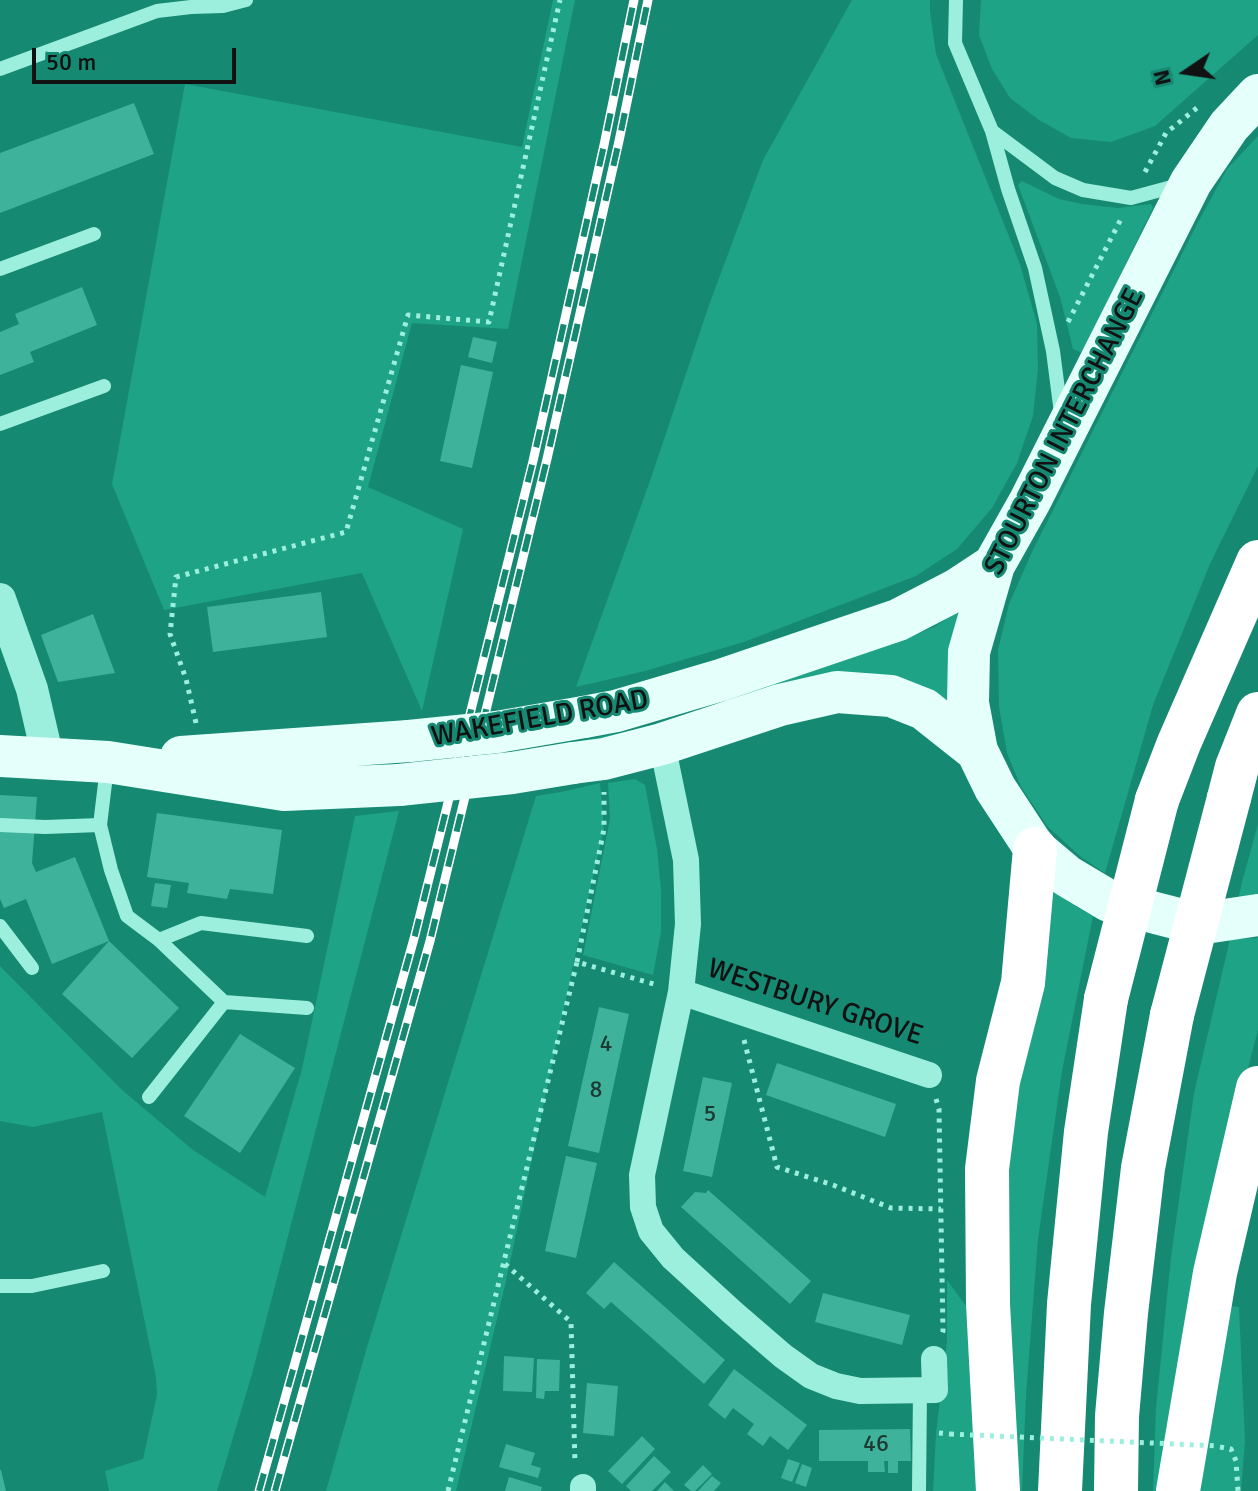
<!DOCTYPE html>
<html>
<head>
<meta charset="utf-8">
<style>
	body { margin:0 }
	#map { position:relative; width:1258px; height:1491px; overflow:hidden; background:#168972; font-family:Signika,sans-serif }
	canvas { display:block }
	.north { position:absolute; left:1146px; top:32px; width:80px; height:80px; -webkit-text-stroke:6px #168972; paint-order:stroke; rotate:257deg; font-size:22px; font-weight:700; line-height:32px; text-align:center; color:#111 }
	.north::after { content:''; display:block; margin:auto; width:28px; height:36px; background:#111; clip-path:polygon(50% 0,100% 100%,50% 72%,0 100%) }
	.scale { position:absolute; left:32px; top:48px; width:204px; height:36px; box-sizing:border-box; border:4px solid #111; border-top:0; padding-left:10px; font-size:24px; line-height:28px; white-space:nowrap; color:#111; -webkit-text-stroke:6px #168972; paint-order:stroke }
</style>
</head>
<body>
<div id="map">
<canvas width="1258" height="1491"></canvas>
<div class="north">N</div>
<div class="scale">50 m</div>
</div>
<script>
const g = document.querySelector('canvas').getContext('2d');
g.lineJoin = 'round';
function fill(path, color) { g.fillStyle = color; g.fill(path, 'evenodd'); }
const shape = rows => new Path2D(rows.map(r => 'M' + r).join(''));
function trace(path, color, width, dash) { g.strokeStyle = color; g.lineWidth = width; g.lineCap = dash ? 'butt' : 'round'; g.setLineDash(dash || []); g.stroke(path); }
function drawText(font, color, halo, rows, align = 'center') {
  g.font = font + ' Signika,sans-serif'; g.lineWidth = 6; g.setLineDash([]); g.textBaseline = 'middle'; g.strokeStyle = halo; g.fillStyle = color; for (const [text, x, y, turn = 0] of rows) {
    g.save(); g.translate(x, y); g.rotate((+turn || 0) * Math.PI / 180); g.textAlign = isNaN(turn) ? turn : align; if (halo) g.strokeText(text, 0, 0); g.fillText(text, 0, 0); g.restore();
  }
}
fill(shape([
	[553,0,575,0,508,329,412,323,368,487,463,529,422,711,362,573,164,610,112,484,185,84,522,147],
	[852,0,930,0,930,12,936,54,1020,264,1037,324,1038,369,1033,416,1017,463,992,508,957,549,916,576,744,642,645,671,576,687,651,478,709,305,763,160],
	[981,0,1258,0,1258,35,1155,126,1111,142,1071,138,1039,120,1010,98,992,69,979,35],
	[1258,136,1258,466,1210,564,1153,705,1105,873,1081,857,1048,827,1021,787,1007,753,999,707,998,650,1009,604,1032,552,1196,226,1227,169],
	[1022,181,1059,199,1082,204,1118,208,1151,204,1153,208,1082,353,1073,349,1060,297,1018,185],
	[967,606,962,713,918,697,575,755,580,741,635,730,686,715,751,691,905,639,934,627],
	[635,779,645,785,657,849,661,890,661,932,653,975,583,955,610,819,608,783],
	[600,783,604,829,574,961,506,1281,456,1491,326,1491,367,1347,536,796,566,791],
	[399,811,252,1374,217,1491,109,1491,105,1471,143,1459,157,1395,156,1377,102,1112,33,1127,0,1121,0,966,121,1089,193,1150,265,1197,302,1069,355,816],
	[1258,824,1258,900,1237,905,1242,882],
	[1056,889,1077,907,1093,916,1062,1071,1038,1239,1026,1395,1022,1491,1009,1491,1002,1176,1049,894],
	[1258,938,1258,1030,1241,1095,1167,1491,1153,1491,1156,1408,1171,1257,1194,1093,1230,939],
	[947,1280,966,1306,980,1491,933,1491,936,1433,947,1341],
	[1227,1306,1239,1307,1245,1441,1241,1491,1201,1491,1205,1454]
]), '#1ea386');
fill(shape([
	[134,103,154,154,0,213,0,153],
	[82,287,97,325,30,352,34,362,0,375,0,332,19,324,15,314],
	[473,337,497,342,492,363,468,357],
	[461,365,493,372,472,468,440,461],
	[321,592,327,637,213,652,207,607],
	[93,614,115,673,58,682,41,635],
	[0,795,37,797,32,863,36,872,75,857,109,941,52,964,26,899,4,908,0,899],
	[157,813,282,830,273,894,230,889,227,899,187,893,189,883,147,877],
	[155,883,171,885,167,908,151,906],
	[109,941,179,1008,132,1058,62,994],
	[599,1007,629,1014,599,1153,568,1146],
	[240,1034,295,1068,240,1153,184,1116],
	[777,1063,896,1104,885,1137,766,1095],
	[703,1077,732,1083,712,1177,683,1171],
	[566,1156,597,1163,576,1258,545,1251],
	[708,1190,811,1281,790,1304,681,1207,695,1192,706,1193],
	[614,1262,725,1360,704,1384,611,1302,604,1309,586,1293],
	[823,1293,910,1315,902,1345,815,1322],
	[504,1356,534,1358,532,1392,503,1391],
	[537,1359,560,1360,559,1391,545,1391,544,1399,536,1398],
	[734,1369,807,1425,788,1450,770,1436,763,1446,747,1434,754,1424,733,1408,725,1419,708,1405],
	[587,1383,618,1386,614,1436,583,1433],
	[910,1429,911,1461,898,1461,898,1473,888,1473,888,1461,884,1461,885,1472,868,1472,868,1461,819,1461,819,1430],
	[642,1436,655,1449,622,1484,608,1471],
	[506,1444,535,1453,531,1465,541,1468,538,1478,499,1467],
	[654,1456,671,1472,652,1491,631,1491,626,1486],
	[788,1459,800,1463,792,1482,781,1478],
	[802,1464,812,1468,806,1487,795,1483],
	[703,1465,712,1474,695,1491,691,1491,684,1485],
	[0,1470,1,1470,6,1491,0,1491],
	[712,1476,721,1483,714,1491,698,1491],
	[509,1477,542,1487,541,1491,505,1491],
	[665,1482,674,1491,657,1491]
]), '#3eb29a');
trace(shape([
	[1145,172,1166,133,1198,107],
	[1068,322,1122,217],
	[196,723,186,679,170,634,176,577,346,532,408,315,489,322,560,0],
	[577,962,604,829,604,792],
	[744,1040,777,1167,833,1185,891,1208,941,1209],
	[936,1099,939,1109,943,1331,941,1336],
	[505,1264,571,1322,575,1464],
	[939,1433,950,1434],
	[1220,1447,1231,1449,1236,1461,1238,1491],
	[448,1491,577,962,657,985]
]), '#9defdd', 5, [4, 6]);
trace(shape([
	[956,0,955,43,992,131,1008,189,1035,268,1053,351,1061,413],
	[0,69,157,11,191,7,223,6,246,0],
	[992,131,1055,178,1083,190,1131,198,1179,185],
	[0,269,94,234],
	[0,424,104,386],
	[107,767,100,825,111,870,127,916,159,940,224,1002,307,1008],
	[0,825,45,827,100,825],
	[0,926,32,968],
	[159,940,201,923,307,936],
	[149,1097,224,1002],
	[0,1286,32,1286,103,1271],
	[919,1491,920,1390]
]), '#9defdd', 14);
trace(shape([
	[662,744,686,860,688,924,681,992,642,1175,643,1207,651,1231,673,1258,732,1312,783,1356,811,1376,836,1386,860,1391,935,1390,934,1359],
	[681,992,929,1075],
	[583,1491,583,1487]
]), '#9defdd', 26);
trace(shape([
	[0,599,32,689,48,758]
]), '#9defdd', 32);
trace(shape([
	[1258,95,1229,126,1191,182,1030,501,994,565,969,652,968,703,977,751,995,788,1035,849,1067,876,1109,901,1198,924,1258,915],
	[584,717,616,711,721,680,898,620,956,590,994,565],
	[0,756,108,762,284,790,399,785],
	[181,757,409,741],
	[573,763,604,759,662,744,780,705,837,692,891,696,924,709,977,751]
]), '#e5fffb', 42);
trace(shape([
	[1229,798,1237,767,1258,714],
	[1157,800,1179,743,1258,562],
	[998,1491,988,1304,987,1169,998,1081,1023,983,1035,849],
	[1060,1491,1069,1304,1086,1132,1106,999],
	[1116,1491,1117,1416,1126,1313,1143,1168,1172,1015],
	[1178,1491,1215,1273,1258,1088]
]), '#fff', 44);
const rail = shape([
	[259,1491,415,935,533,461,604,145,634,0],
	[275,1491,430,941,547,459,619,141,648,0]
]);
trace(rail, '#fff', 9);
trace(rail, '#168972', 6, [18]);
trace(shape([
	[950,1434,1219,1446]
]), '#9defdd', 5, [4, 6]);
trace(shape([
	[409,741,497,732,584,717],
	[399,785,512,773,573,763]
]), '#e5fffb', 42);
trace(shape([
	[1106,999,1157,800],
	[1172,1015,1229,798]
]), '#fff', 44);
drawText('24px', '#1c3933', null, [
	["4",606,1045],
	["8",596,1091],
	["5",710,1115],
	["46",876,1445]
]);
drawText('28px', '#111', '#168972', [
	["STOURTON INTERCHANGE",1065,432,-63],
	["WAKEFIELD ROAD",540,719,-10],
	["WESTBURY GROVE",815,1003,18]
]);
</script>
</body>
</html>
